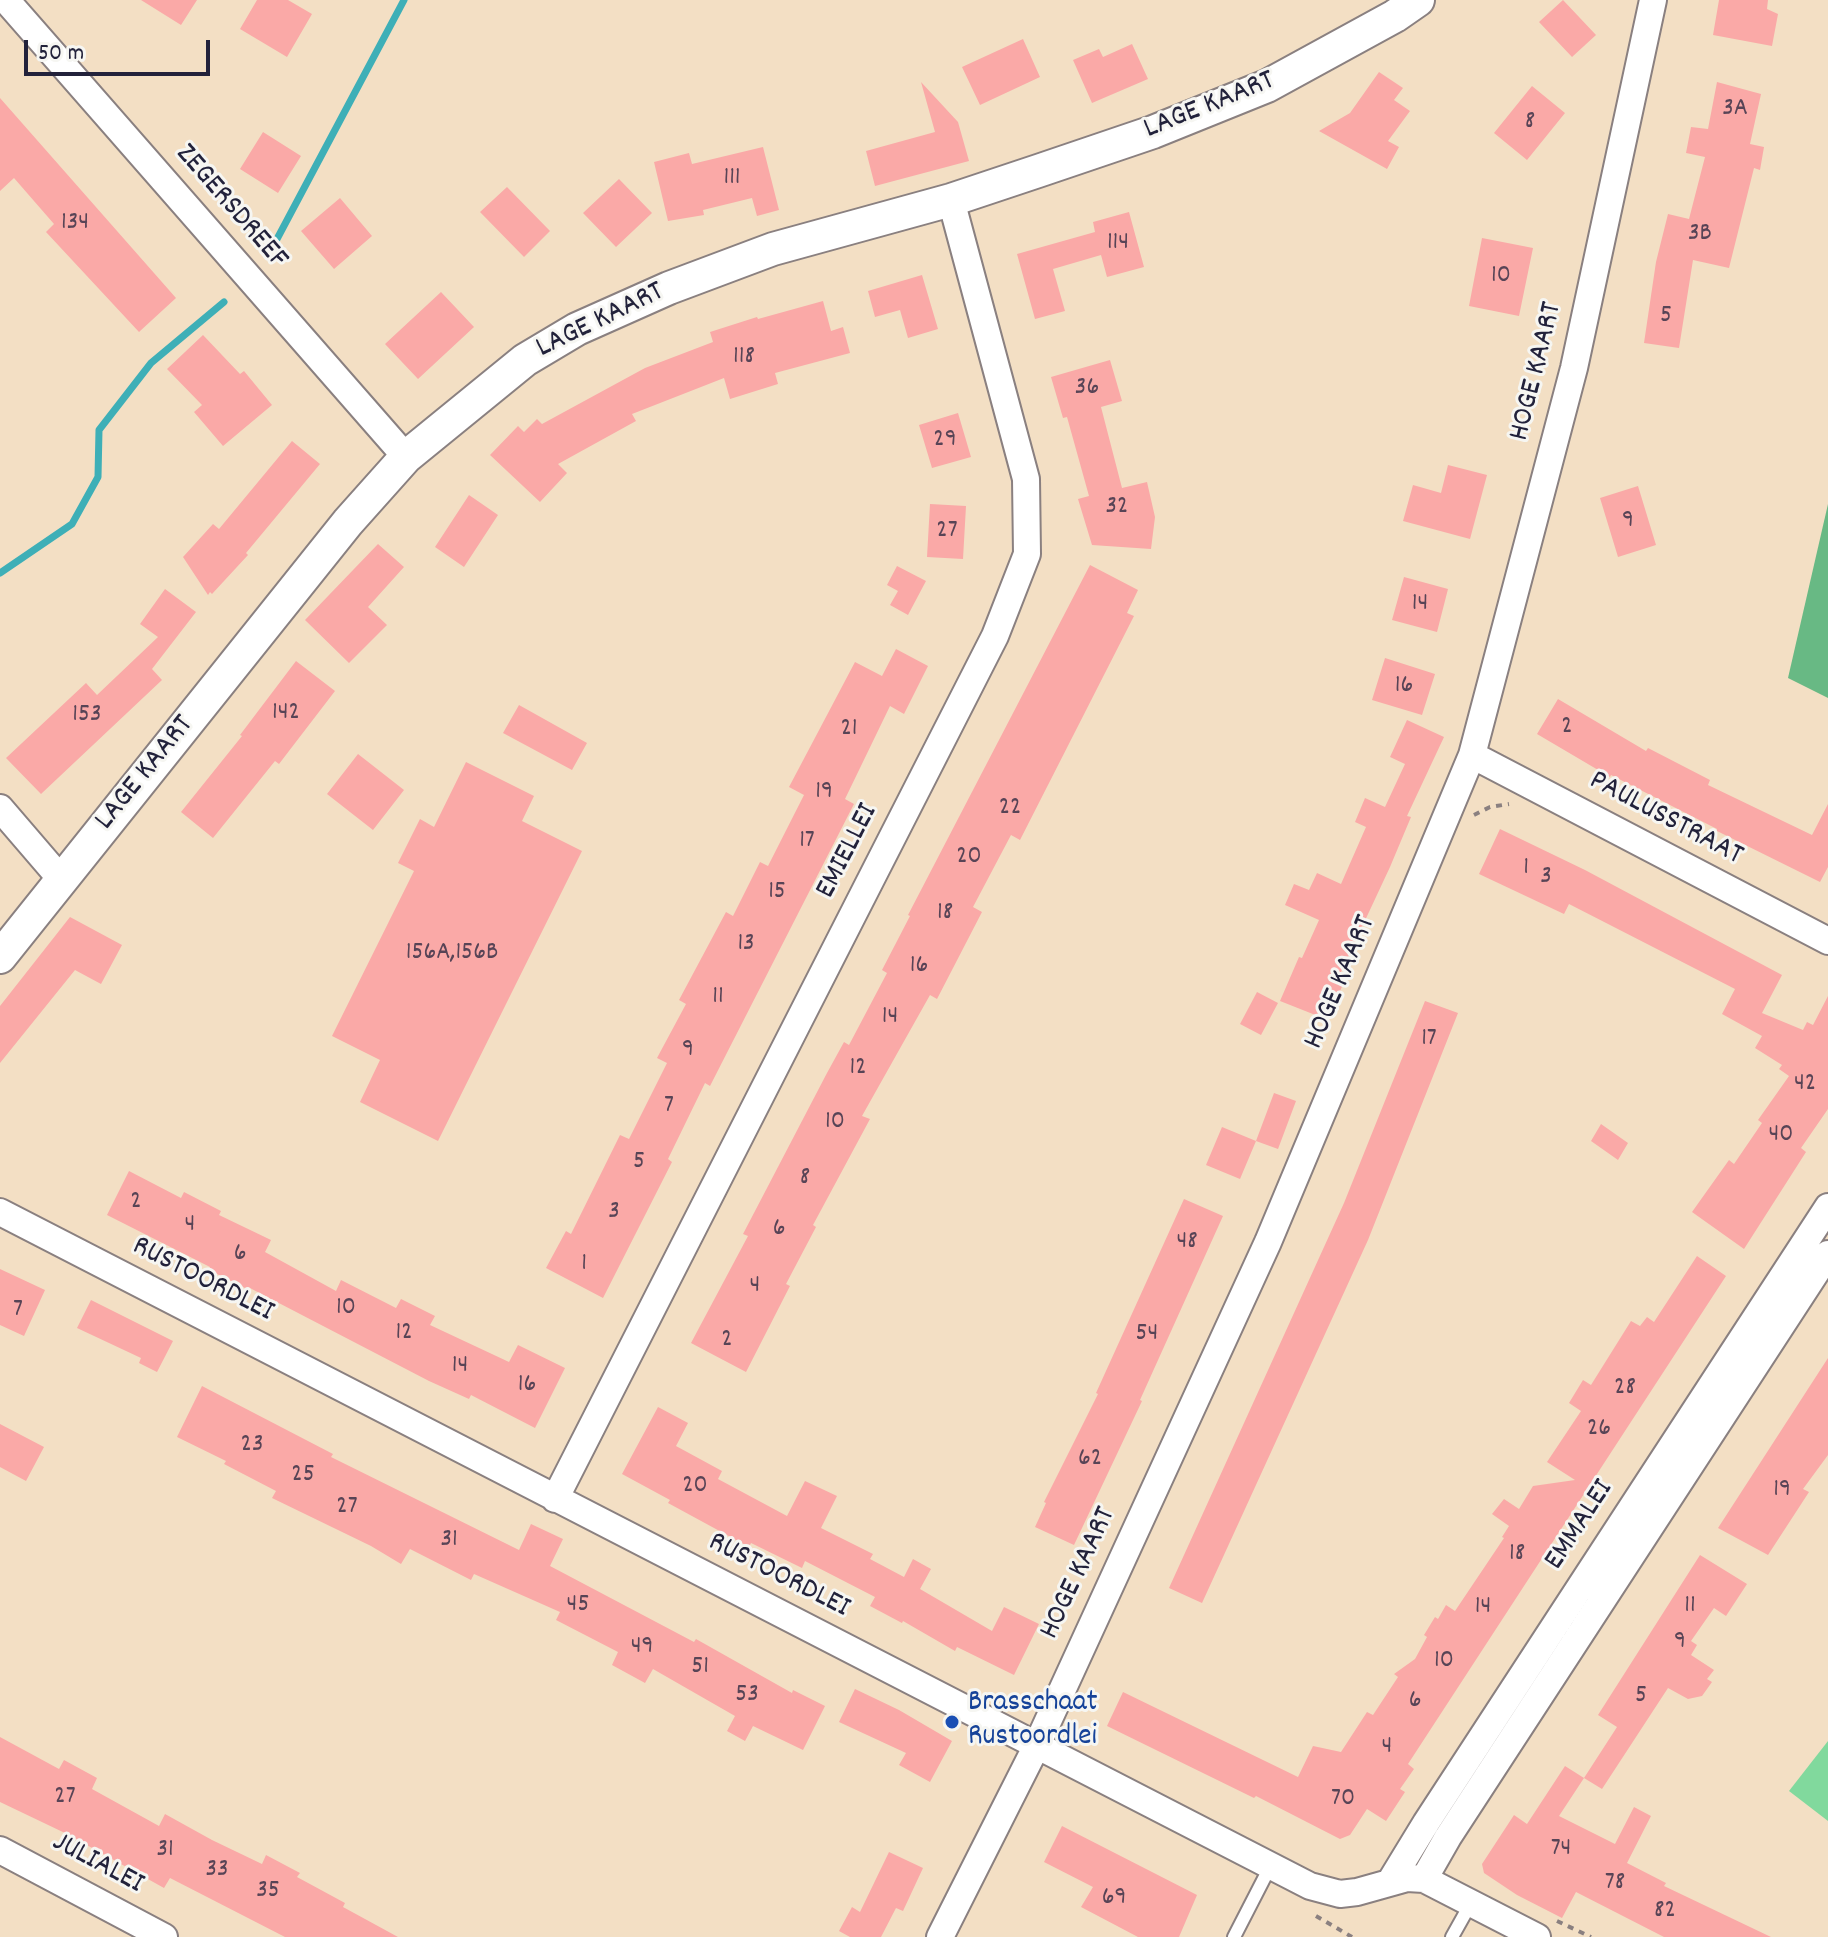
<!DOCTYPE html>
<html>
<head>
<meta charset="utf-8">
<style>
	body { margin:0 }
	#map { position:relative; width:1828px; height:1937px; overflow:hidden; background:#f3dfc4; font-family:Dekko,sans-serif }
	canvas { display:block }
	.scale { position:absolute; left:24px; top:40px; width:186px; height:36px; box-sizing:border-box; border:4px solid #22223b; border-top:0; padding-left:10px; font-size:24px; line-height:28px; white-space:nowrap; color:#22223b; -webkit-text-stroke:6px #f6f6f2; paint-order:stroke }
</style>
</head>
<body>
<div id="map">
<canvas width="1828" height="1937"></canvas>
<div class="scale">50 m</div>
</div>
<script>
const g = document.querySelector('canvas').getContext('2d');
g.lineJoin = 'round';
function fill(path, color) { g.fillStyle = color; g.fill(path, 'evenodd'); }
const shape = rows => new Path2D(rows.map(r => 'M' + r).join(''));
function trace(path, color, width, dash) { g.strokeStyle = color; g.lineWidth = width; g.lineCap = dash ? 'butt' : 'round'; g.setLineDash(dash || []); g.stroke(path); }
function drawText(font, color, halo, rows, align = 'center') {
  g.font = font + ' Dekko,sans-serif'; g.lineWidth = 6; g.setLineDash([]); g.textBaseline = 'middle'; g.strokeStyle = halo; g.fillStyle = color; for (const [text, x, y, turn = 0] of rows) {
    g.save(); g.translate(x, y); g.rotate((+turn || 0) * Math.PI / 180); g.textAlign = isNaN(turn) ? turn : align; if (halo) g.strokeText(text, 0, 0); g.fillText(text, 0, 0); g.restore();
  }
}
fill(shape([
	[1828,1741,1828,1821,1789,1791]
]), '#81d99d');
fill(shape([
	[1828,504,1828,698,1788,678]
]), '#68b984');
trace(shape([
	[277,239,404,0],
	[0,573,72,524,98,477,99,430,151,363,224,302]
]), '#3eafb7', 7);
fill(shape([
	[141,0,197,0,181,25],
	[257,0,288,0,312,14,287,57,240,29],
	[1563,0,1596,35,1572,57,1539,22],
	[1719,0,1768,0,1767,9,1778,14,1772,46,1713,35],
	[1023,39,1040,77,980,105,962,67],
	[1132,44,1148,79,1092,103,1073,60,1099,49,1103,57],
	[1379,72,1403,88,1394,100,1410,111,1388,141,1399,147,1387,169,1319,131,1350,113],
	[921,82,958,122,969,161,875,186,866,151,935,132],
	[1717,82,1761,94,1750,144,1764,147,1760,170,1754,168,1729,268,1693,260,1679,348,1644,343,1656,262,1668,214,1689,219,1705,157,1686,153,1691,127,1708,129],
	[1532,86,1565,113,1527,160,1494,133],
	[0,98,176,298,139,332,46,232,54,224,14,178,0,191],
	[263,132,301,156,278,193,240,169],
	[763,147,779,210,757,216,752,198,703,210,704,215,668,221,654,162,689,153,692,164],
	[619,179,652,213,616,247,583,213],
	[507,187,550,231,524,257,480,212],
	[340,198,372,236,334,269,301,231],
	[1129,212,1144,267,1107,277,1101,255,1053,269,1065,311,1035,319,1017,254,1095,232,1093,222],
	[1482,238,1533,248,1519,316,1469,306],
	[922,275,938,329,908,338,900,310,875,317,868,291],
	[441,292,474,327,418,379,385,344],
	[823,301,831,331,843,327,850,353,775,373,778,384,730,399,724,378,632,414,636,421,558,464,567,473,540,502,490,455,518,426,524,432,537,419,542,424,645,368,713,342,710,332,757,317,758,319],
	[203,335,240,374,244,371,272,405,223,446,194,412,202,405,167,369],
	[1110,360,1122,401,1101,407,1122,488,1147,482,1155,517,1151,549,1092,545,1078,499,1089,496,1067,417,1063,418,1051,377],
	[958,413,971,457,932,468,919,425],
	[292,441,320,464,246,553,248,555,212,594,210,592,208,595,183,557,213,524,219,529],
	[1448,465,1487,475,1470,539,1403,521,1413,485,1441,493],
	[1638,486,1656,545,1618,557,1600,498],
	[469,495,498,515,464,567,435,547],
	[930,504,966,506,963,559,927,557],
	[378,544,404,567,368,607,387,625,349,663,305,620],
	[1090,565,1138,590,1127,613,1134,616,1020,840,1011,835,973,907,982,912,937,999,930,995,862,1116,870,1119,813,1225,816,1227,786,1284,790,1286,746,1372,691,1343,748,1236,743,1234,827,1073,844,1042,849,1045,887,973,882,970,910,916,908,915],
	[897,566,926,581,908,615,890,605,898,591,887,585],
	[1404,577,1448,589,1437,632,1392,620],
	[165,589,196,612,152,669,162,680,41,794,6,758,86,683,97,695,158,637,140,624],
	[896,649,928,666,904,714,890,706,845,799,854,804,710,1086,705,1083,668,1159,672,1162,603,1298,546,1268,566,1231,571,1234,620,1135,629,1139,667,1063,657,1058,686,1004,679,1000,726,912,733,916,760,862,768,866,804,795,789,787,855,662,882,676],
	[1385,658,1435,674,1422,715,1372,700],
	[296,661,335,691,279,764,275,761,213,838,181,812,242,736,240,735],
	[1558,699,1646,751,1648,748,1710,780,1708,785,1812,835,1828,804,1828,867,1820,882,1717,831,1717,829,1611,775,1610,777,1537,734],
	[519,705,587,743,572,770,503,733],
	[1407,720,1444,737,1407,816,1411,817,1390,867,1340,974,1346,977,1328,1020,1280,1001,1299,957,1302,958,1319,920,1285,905,1294,884,1309,890,1317,873,1341,884,1366,827,1355,822,1365,798,1385,807,1405,764,1390,757],
	[358,754,404,790,373,830,327,794],
	[466,762,534,796,522,821,582,851,438,1141,360,1102,380,1060,332,1036,414,871,398,863,420,819,434,827],
	[1500,829,1585,870,1782,975,1762,1013,1803,1030,1807,1022,1813,1025,1828,996,1828,1109,1801,1148,1806,1152,1744,1249,1692,1212,1729,1160,1734,1164,1762,1123,1758,1120,1789,1076,1779,1069,1782,1065,1755,1048,1762,1036,1722,1014,1735,989,1569,904,1564,914,1479,874],
	[70,917,122,945,101,984,75,970,0,1063,0,1006],
	[1257,992,1278,1003,1261,1035,1240,1024],
	[1425,1001,1458,1013,1368,1240,1202,1603,1169,1588,1344,1203],
	[1274,1093,1296,1101,1278,1149,1256,1141],
	[1601,1124,1628,1143,1618,1160,1591,1141],
	[1222,1127,1256,1141,1240,1179,1206,1165],
	[129,1171,181,1198,184,1192,221,1211,219,1215,271,1240,265,1252,336,1291,341,1280,396,1308,401,1299,435,1316,430,1325,509,1362,518,1345,565,1368,535,1428,471,1395,469,1399,429,1381,248,1287,247,1289,209,1270,210,1267,107,1215],
	[1184,1199,1223,1216,1140,1400,1142,1401,1074,1545,1035,1527,1046,1503,1044,1502,1098,1394,1096,1393],
	[1697,1256,1726,1276,1408,1764,1414,1769,1400,1789,1405,1792,1386,1821,1367,1809,1350,1835,1340,1839,1256,1796,1254,1798,1107,1726,1123,1692,1298,1777,1313,1746,1341,1752,1367,1712,1373,1715,1398,1677,1394,1674,1415,1659,1427,1637,1424,1635,1435,1617,1438,1619,1446,1605,1455,1611,1504,1538,1502,1537,1509,1526,1492,1514,1504,1499,1519,1509,1533,1486,1575,1480,1547,1462,1581,1411,1569,1403,1583,1380,1591,1385,1631,1321,1640,1326,1647,1317,1654,1322],
	[0,1269,45,1290,24,1336,0,1325],
	[91,1300,173,1341,157,1372,139,1363,141,1358,77,1328],
	[1828,1358,1828,1455,1803,1489,1809,1492,1768,1555,1718,1528],
	[202,1386,333,1454,331,1457,519,1550,531,1524,563,1539,550,1566,694,1642,696,1639,792,1693,793,1690,825,1706,803,1750,753,1726,745,1741,727,1731,735,1716,653,1669,645,1683,612,1665,618,1652,556,1620,560,1612,474,1574,471,1580,410,1549,401,1564,371,1546,272,1498,276,1491,224,1464,226,1461,177,1437],
	[658,1407,688,1423,676,1446,722,1471,718,1479,787,1516,805,1481,837,1496,821,1528,873,1554,870,1559,904,1577,913,1559,931,1569,920,1589,992,1631,1004,1607,1039,1624,1014,1675,957,1647,955,1651,903,1621,902,1623,870,1606,875,1597,805,1561,802,1568,751,1543,749,1547,668,1503,670,1500,622,1474],
	[0,1424,44,1447,26,1481,0,1467],
	[1700,1555,1747,1584,1726,1616,1714,1608,1691,1641,1697,1645,1691,1655,1714,1670,1707,1679,1712,1682,1702,1696,1688,1699,1668,1688,1602,1789,1584,1778,1617,1727,1598,1715],
	[855,1689,899,1710,952,1741,930,1782,899,1765,906,1753,839,1722],
	[0,1737,59,1769,64,1760,97,1778,92,1789,159,1826,165,1814,212,1840,262,1864,266,1855,300,1873,297,1877,345,1903,343,1907,398,1937,285,1937,170,1878,164,1888,67,1834,0,1802],
	[1565,1766,1584,1778,1559,1816,1615,1844,1634,1807,1651,1816,1627,1863,1666,1883,1664,1886,1771,1937,1664,1937,1576,1892,1562,1918,1517,1895,1484,1873,1482,1864,1514,1815,1527,1824],
	[1062,1826,1197,1895,1179,1937,1138,1937,1081,1907,1093,1887,1044,1862],
	[889,1852,923,1868,903,1911,896,1908,881,1937,850,1937,839,1931,852,1907,860,1912]
]), '#faa9a7');
const service = shape([
	[1234,1937,1271,1865],
	[1452,1937,1471,1903]
]);
const minor = shape([
	[6,0,406,457],
	[1472,755,1828,941],
	[0,808,61,879],
	[0,1212,1310,1886,1340,1894,1357,1892,1407,1878,1424,1879,1537,1937],
	[555,1499,995,636,1027,554,1026,479,951,200],
	[0,1850,164,1937],
	[1424,1879,1448,1837,1828,1254],
	[1390,1882,1426,1823,1828,1207],
	[940,1937,1037,1745,1268,1242,1472,755,1574,368,1653,0]
]);
const tertiary = shape([
	[0,957,348,522,406,457,525,360,577,329,669,288,773,249,951,200,1038,171,1153,132,1267,86,1395,16,1418,0]
]);
trace(service, '#8a8080', 16);
trace(minor, '#8a8080', 30);
trace(tertiary, '#8a8080', 36);
trace(shape([
	[1474,815,1490,807,1509,804],
	[1316,1916,1352,1937],
	[1557,1921,1591,1937]
]), '#8a8080', 4, [6, 6]);
trace(service, '#fff', 12);
trace(minor, '#fff', 26);
trace(tertiary, '#fff', 32);
for (const [x, y, r, color] of [
	[952,1722,8,"#1a4fb4"]
]) { const dot = new Path2D(); dot.arc(x, y, r, 0, 2 * Math.PI); g.fillStyle = color; g.fill(dot); trace(dot, '#f6f6f2', 3); }
drawText('26px', '#584456', null, [
	["3A",1735,110],
	["8",1530,123],
	["111",732,179],
	["134",75,224],
	["3B",1700,235],
	["114",1118,244],
	["10",1501,277],
	["5",1666,317],
	["118",744,358],
	["36",1087,389],
	["29",945,441],
	["32",1117,508],
	["9",1628,522],
	["27",947,532],
	["14",1420,605],
	["16",1404,687],
	["142",286,714],
	["153",87,716],
	["2",1567,728],
	["21",849,730],
	["19",824,793],
	["22",1010,809],
	["17",807,842],
	["20",969,858],
	["1",1526,869],
	["3",1546,878],
	["15",777,893],
	["18",945,914],
	["13",746,945],
	["156A,156B",452,954],
	["16",919,967],
	["11",718,998],
	["14",890,1018],
	["17",1429,1040],
	["9",688,1051],
	["12",858,1069],
	["42",1805,1085],
	["7",669,1107],
	["10",835,1123],
	["40",1781,1136],
	["5",639,1163],
	["8",805,1179],
	["2",136,1203],
	["3",614,1213],
	["4",190,1226],
	["6",779,1230],
	["48",1187,1243],
	["6",240,1255],
	["1",584,1265],
	["4",755,1287],
	["10",346,1309],
	["7",18,1311],
	["12",404,1334],
	["54",1147,1335],
	["2",727,1341],
	["14",460,1367],
	["16",527,1386],
	["28",1625,1389],
	["26",1599,1430],
	["23",252,1446],
	["62",1090,1460],
	["25",303,1476],
	["20",695,1487],
	["19",1782,1491],
	["27",347,1508],
	["31",449,1541],
	["18",1517,1555],
	["45",578,1606],
	["11",1690,1607],
	["14",1483,1608],
	["9",1680,1643],
	["49",642,1648],
	["10",1444,1662],
	["51",700,1668],
	["53",747,1696],
	["5",1641,1697],
	["6",1415,1702],
	["4",1387,1748],
	["27",65,1798],
	["70",1343,1800],
	["74",1561,1850],
	["31",165,1851],
	["33",217,1871],
	["78",1615,1884],
	["35",268,1892],
	["69",1114,1899],
	["82",1665,1912]
]);
drawText('30px', '#22223b', '#f6f6f2', [
	["LAGE KAART",1210,107,-22],
	["ZEGERSDREEF",230,208,49],
	["LAGE KAART",601,322,-26],
	["HOGE KAART",1538,372,-76],
	["LAGE KAART",146,774,-51],
	["PAULUSSTRAAT",1665,820,28],
	["EMIELLEI",849,852,-63],
	["HOGE KAART",1342,983,-67],
	["RUSTOORDLEI",202,1281,27],
	["EMMALEI",1581,1526,-57],
	["HOGE KAART",1080,1574,-65],
	["RUSTOORDLEI",778,1577,27],
	["JULIALEI",97,1865,28]
]);
drawText('30px', '#164399', '#f6f6f2', [
	["Brasschaat",968,1705],
	["Rustoordlei",968,1739]
], 'left');
</script>
</body>
</html>
